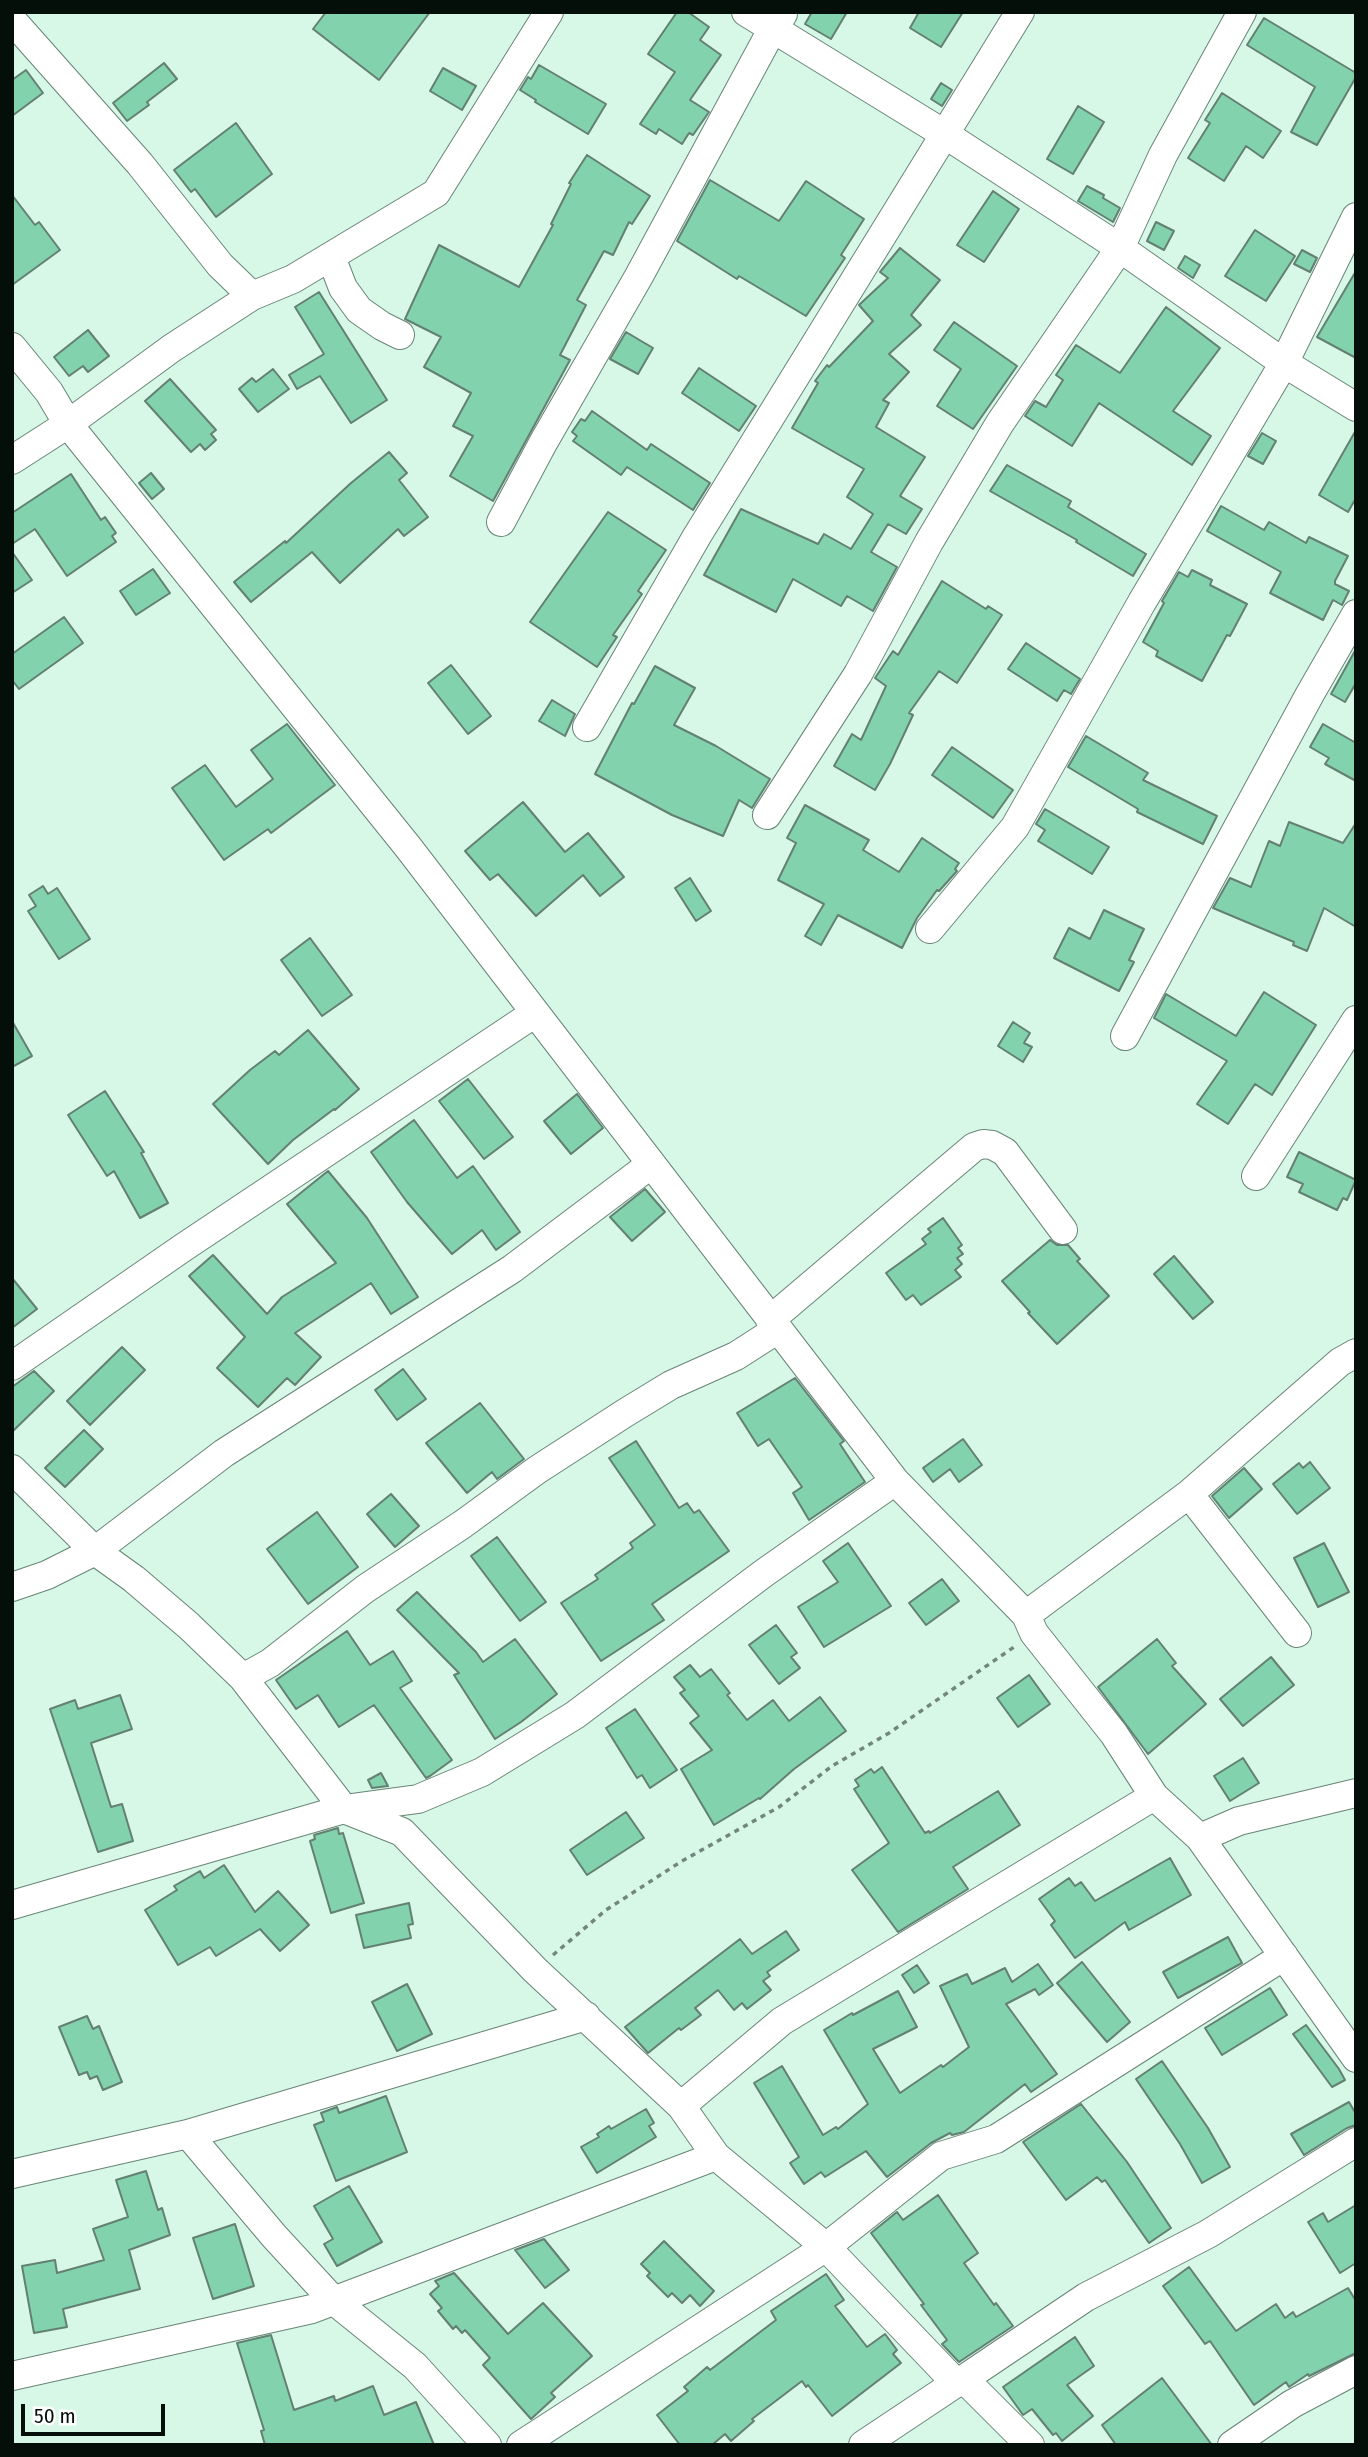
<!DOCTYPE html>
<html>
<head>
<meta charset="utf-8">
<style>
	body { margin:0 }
	#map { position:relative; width:1368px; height:2457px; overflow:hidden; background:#d7f7e7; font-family:"Fira Sans Condensed",sans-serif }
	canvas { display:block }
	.frame { position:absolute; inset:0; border:14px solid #050f0a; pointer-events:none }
	.scale { position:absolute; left:21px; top:2404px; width:144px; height:32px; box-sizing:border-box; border:4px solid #050f0a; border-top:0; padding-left:9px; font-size:21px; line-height:24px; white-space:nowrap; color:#050f0a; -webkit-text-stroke:5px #fff; paint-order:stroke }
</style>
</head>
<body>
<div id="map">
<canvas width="1368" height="2457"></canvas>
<div class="frame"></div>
<div class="scale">50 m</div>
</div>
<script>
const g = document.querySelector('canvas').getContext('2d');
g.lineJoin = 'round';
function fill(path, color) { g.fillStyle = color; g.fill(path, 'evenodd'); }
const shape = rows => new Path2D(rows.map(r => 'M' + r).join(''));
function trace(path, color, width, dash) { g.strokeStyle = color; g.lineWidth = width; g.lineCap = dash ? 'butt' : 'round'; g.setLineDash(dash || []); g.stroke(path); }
const building = shape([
	[326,12,430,12,379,80,313,29,326,12],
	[677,12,688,12,709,27,700,40,721,55,690,100,709,112,693,135,689,133,682,144,659,129,656,134,640,124,675,72,648,54,677,12],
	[812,12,847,12,831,39,805,24,812,12],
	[919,12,963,12,941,47,910,28,919,12],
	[1264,18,1356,73,1356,77,1317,145,1291,132,1315,87,1247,45,1264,18],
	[164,63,177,79,147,102,149,105,127,121,113,103,164,63],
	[539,65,606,104,588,134,535,102,536,100,520,90,528,77,531,79,539,65],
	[443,68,476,86,462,110,430,91,443,68],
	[26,70,43,93,12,116,12,80,26,70],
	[941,83,952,90,942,106,931,99,941,83],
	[1222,93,1281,131,1263,158,1246,146,1224,181,1188,158,1210,123,1205,120,1222,93],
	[1078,106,1104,122,1073,174,1047,159,1078,106],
	[236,123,272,174,216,217,195,189,191,192,174,170,236,123],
	[587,155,650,196,632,224,629,222,613,255,604,251,577,300,586,305,560,355,570,360,493,501,450,476,473,436,453,426,471,393,424,367,441,337,405,319,439,245,519,287,553,225,551,224,571,184,569,183,587,155],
	[710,180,779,221,806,181,864,219,841,255,845,258,806,316,739,276,737,279,677,241,710,180],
	[1087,186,1104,195,1103,198,1120,208,1113,222,1078,201,1087,186],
	[993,191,1019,209,984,262,957,245,993,191],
	[12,195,35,225,39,222,60,250,12,285,12,195],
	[1156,222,1174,231,1164,250,1147,241,1156,222],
	[1255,230,1295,256,1266,301,1225,276,1255,230],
	[900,248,940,280,911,315,921,325,889,354,909,372,883,400,889,403,876,427,925,457,900,496,922,509,906,534,888,524,871,552,897,567,873,611,847,596,841,606,793,579,776,612,704,575,741,509,818,544,824,534,851,549,873,514,847,497,864,469,792,428,818,383,815,381,827,365,829,367,873,321,859,305,888,278,880,272,900,248],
	[1302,250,1317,258,1310,272,1294,264,1302,250],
	[1185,256,1200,265,1193,278,1178,268,1185,256],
	[1356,271,1356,358,1317,337,1356,271],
	[319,292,387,400,351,423,320,376,297,389,289,375,324,354,295,307,319,292],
	[1166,307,1220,348,1173,411,1211,436,1192,465,1099,403,1072,446,1025,416,1035,401,1046,407,1063,380,1056,375,1076,345,1120,373,1166,307],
	[954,322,1017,366,973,429,937,406,961,369,934,350,954,322],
	[88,330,109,356,88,372,83,366,69,376,54,357,88,330],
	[626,332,653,348,638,374,610,359,626,332],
	[699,368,756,406,739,431,682,393,699,368],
	[273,369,289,389,258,412,239,389,252,378,256,382,273,369],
	[170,379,216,430,211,434,216,440,205,450,200,444,191,452,145,401,170,379],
	[592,411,647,450,651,444,710,483,693,510,627,467,621,475,573,441,577,436,572,432,581,419,585,421,592,411],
	[1356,430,1356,498,1348,512,1319,495,1356,430],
	[1262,433,1276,441,1263,464,1248,456,1262,433],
	[389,452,407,473,399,480,428,517,404,536,398,529,340,583,312,552,251,602,234,582,285,541,286,543,351,483,389,452],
	[1007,465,1071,501,1068,507,1146,554,1133,576,1076,542,1077,540,990,491,1007,465],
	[151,473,164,489,152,499,139,483,151,473],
	[71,474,101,520,105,517,116,533,112,536,116,542,67,576,35,529,12,544,12,513,71,474],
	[1221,506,1264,530,1269,522,1306,543,1309,537,1348,556,1335,581,1335,584,1349,591,1342,605,1333,600,1323,620,1270,593,1281,572,1207,531,1221,506],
	[608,512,666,550,638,591,642,594,613,635,617,637,597,667,530,622,608,512],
	[12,552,32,580,12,593,12,552],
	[153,569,170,593,136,615,120,591,153,569],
	[1192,570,1212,580,1210,585,1247,604,1230,636,1227,635,1202,681,1156,656,1158,651,1143,642,1164,603,1162,601,1179,572,1188,577,1192,570],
	[942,581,986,609,988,606,1002,615,957,683,939,671,909,713,913,715,890,764,875,790,834,766,852,734,861,740,886,686,875,678,893,651,898,655,942,581],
	[64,617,83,643,19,689,12,680,12,654,64,617],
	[1026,643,1080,679,1071,694,1064,690,1057,701,1008,669,1026,643],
	[1356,649,1356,683,1345,702,1331,694,1356,649],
	[451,665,491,716,468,734,428,683,451,665],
	[655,666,695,688,674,725,716,746,770,779,752,808,739,800,723,836,672,815,595,774,632,703,634,704,655,666],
	[552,700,575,714,565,736,539,721,552,700],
	[287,724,335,785,271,833,268,829,224,860,172,788,205,765,236,807,273,779,251,750,287,724],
	[1323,724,1356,743,1356,781,1325,764,1329,758,1310,747,1323,724],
	[1086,736,1148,773,1143,780,1217,816,1203,844,1137,812,1138,809,1068,767,1086,736],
	[952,747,1013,790,993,818,932,775,952,747],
	[523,802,565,852,588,833,624,877,600,896,583,875,536,916,498,874,490,880,465,851,523,802],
	[805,805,869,840,863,850,899,872,922,838,959,863,955,869,957,871,939,891,937,890,917,918,902,948,838,915,821,945,805,936,824,904,778,880,796,843,787,838,805,805],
	[1045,809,1109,847,1092,874,1038,841,1045,830,1036,824,1045,809],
	[1289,822,1343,843,1356,823,1356,927,1324,908,1307,951,1293,945,1294,942,1213,908,1230,878,1251,887,1269,841,1280,846,1289,822],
	[690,878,711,911,696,921,675,888,690,878],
	[43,886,48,894,57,888,90,939,59,959,28,911,36,906,29,895,43,886],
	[1104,910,1144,929,1129,960,1134,962,1119,991,1054,958,1069,928,1090,939,1104,910],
	[310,938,352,995,322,1016,281,960,310,938],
	[1264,992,1316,1025,1272,1095,1255,1084,1228,1124,1197,1104,1227,1061,1154,1018,1166,994,1236,1036,1264,992],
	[12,1021,32,1056,12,1067,12,1021],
	[1013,1022,1030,1033,1024,1043,1032,1047,1023,1062,998,1046,1013,1022],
	[308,1030,359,1089,335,1110,334,1109,293,1140,268,1164,213,1104,250,1070,275,1051,279,1055,308,1030],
	[468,1079,513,1137,484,1159,439,1101,468,1079],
	[105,1091,144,1152,141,1153,168,1203,140,1218,114,1171,107,1176,68,1115,105,1091],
	[577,1094,603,1128,571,1154,544,1121,577,1094],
	[414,1120,457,1178,473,1166,520,1232,496,1250,482,1230,452,1254,407,1202,371,1152,414,1120],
	[1299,1152,1356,1180,1347,1200,1343,1198,1337,1210,1299,1192,1303,1184,1287,1177,1299,1152],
	[328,1171,367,1218,418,1297,391,1314,371,1283,295,1333,321,1357,295,1385,287,1378,258,1407,217,1368,245,1337,189,1276,213,1255,267,1314,282,1297,336,1263,287,1204,328,1171],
	[645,1189,665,1212,632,1241,610,1217,645,1189],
	[943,1218,962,1245,958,1248,963,1254,957,1258,962,1264,955,1270,961,1277,921,1305,913,1295,906,1300,886,1273,926,1244,922,1239,931,1232,928,1229,943,1218],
	[1050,1240,1057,1245,1068,1245,1080,1259,1077,1261,1109,1296,1057,1344,1028,1313,1030,1312,1002,1281,1050,1240],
	[1174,1256,1213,1302,1193,1319,1154,1274,1174,1256],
	[12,1278,37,1309,12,1328,12,1278],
	[122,1347,145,1370,90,1425,67,1401,122,1347],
	[403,1369,426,1399,397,1420,375,1390,403,1369],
	[34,1371,54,1391,12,1432,12,1387,34,1371],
	[795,1378,844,1441,840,1444,865,1482,809,1520,793,1493,802,1487,769,1439,758,1446,737,1413,795,1378],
	[480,1403,524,1459,497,1479,492,1472,467,1493,426,1443,480,1403],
	[84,1430,103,1449,65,1487,45,1468,84,1430],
	[963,1439,982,1465,959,1482,950,1469,933,1482,923,1468,963,1439],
	[636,1441,679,1508,687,1503,694,1513,699,1510,729,1551,652,1604,664,1620,601,1661,561,1603,598,1579,595,1575,633,1548,630,1543,655,1525,609,1458,636,1441],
	[1310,1462,1330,1488,1297,1514,1273,1484,1299,1463,1303,1468,1310,1462],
	[1244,1468,1262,1489,1229,1518,1212,1496,1244,1468],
	[391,1494,419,1526,395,1547,367,1514,391,1494],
	[317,1512,358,1567,308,1604,267,1549,317,1512],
	[497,1537,546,1602,520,1621,471,1556,497,1537],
	[848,1543,891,1606,824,1647,798,1607,838,1582,823,1561,848,1543],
	[1324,1543,1349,1592,1318,1607,1294,1558,1324,1543],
	[942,1579,959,1601,926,1625,909,1603,942,1579],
	[417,1592,476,1652,483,1662,515,1639,557,1694,521,1722,495,1739,454,1675,459,1673,397,1610,417,1592],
	[776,1625,797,1653,791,1657,800,1668,779,1684,749,1645,776,1625],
	[347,1631,370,1665,393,1651,412,1681,400,1688,452,1760,430,1776,426,1778,374,1705,339,1727,318,1695,296,1709,276,1680,347,1631],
	[1157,1639,1176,1663,1172,1666,1206,1704,1148,1754,1098,1687,1157,1639],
	[1271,1657,1294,1685,1243,1726,1220,1699,1271,1657],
	[690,1665,700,1677,711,1669,730,1693,727,1695,747,1720,773,1700,789,1721,820,1697,846,1731,794,1769,760,1799,759,1798,714,1825,681,1769,712,1750,690,1723,699,1716,680,1693,685,1690,674,1677,690,1665],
	[1029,1675,1050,1704,1018,1727,997,1698,1029,1675],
	[120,1695,132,1729,91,1743,111,1807,122,1804,133,1841,98,1852,50,1709,75,1700,78,1709,120,1695],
	[635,1709,677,1770,650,1788,642,1775,637,1778,606,1728,635,1709],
	[1243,1758,1259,1783,1230,1801,1214,1776,1243,1758],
	[882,1767,925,1833,929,1831,930,1833,998,1791,1020,1825,953,1867,968,1889,898,1932,852,1870,889,1843,854,1789,859,1786,855,1780,871,1769,874,1773,882,1767],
	[381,1773,388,1786,372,1788,368,1780,381,1773],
	[626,1812,644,1838,587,1875,570,1850,626,1812],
	[338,1828,339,1834,343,1833,364,1903,331,1913,310,1841,315,1839,314,1835,338,1828],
	[1170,1858,1191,1895,1129,1930,1125,1922,1075,1958,1051,1925,1055,1921,1039,1899,1069,1878,1075,1886,1081,1882,1095,1901,1170,1858],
	[224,1865,255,1912,278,1891,309,1925,280,1951,260,1929,216,1956,210,1947,178,1965,145,1910,177,1890,174,1886,200,1871,204,1878,224,1865],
	[409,1903,413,1924,408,1925,411,1938,364,1948,356,1915,409,1903],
	[786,1931,799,1950,767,1972,770,1976,763,1981,771,1990,747,2009,742,2003,734,2010,718,1990,695,2008,701,2015,681,2030,679,2028,648,2053,625,2027,740,1939,752,1954,786,1931],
	[1228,1937,1242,1963,1178,1998,1163,1972,1228,1937],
	[1082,1962,1130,2022,1107,2042,1057,1983,1082,1962],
	[1038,1964,1053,1985,1039,1995,1035,1989,1006,2004,1057,2074,1031,2092,1025,2084,964,2132,952,2135,950,2133,931,2143,887,2177,866,2151,825,2177,821,2172,804,2184,790,2163,799,2157,754,2083,782,2066,823,2135,836,2127,838,2129,868,2104,824,2030,852,2013,853,2015,898,1991,917,2027,873,2049,900,2093,941,2065,943,2067,969,2047,940,1986,967,1974,972,1984,1005,1968,1012,1982,1038,1964],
	[917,1965,929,1983,914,1993,902,1975,917,1965],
	[407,1984,432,2034,397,2051,372,2002,407,1984],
	[1270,1988,1287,2015,1222,2055,1205,2028,1270,1988],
	[87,2016,93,2029,99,2026,122,2082,103,2090,97,2076,90,2079,87,2072,79,2075,59,2027,87,2016],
	[1306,2025,1339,2069,1345,2080,1332,2087,1293,2034,1306,2025],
	[1162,2061,1208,2128,1230,2167,1202,2183,1180,2144,1136,2079,1162,2061],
	[386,2096,407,2152,336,2181,314,2125,324,2121,321,2113,337,2107,339,2113,386,2096],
	[1349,2102,1356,2114,1356,2125,1347,2128,1304,2155,1291,2134,1349,2102],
	[1081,2104,1127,2162,1171,2228,1149,2243,1105,2180,1102,2182,1097,2177,1066,2200,1023,2142,1081,2104],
	[646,2109,654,2123,649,2126,656,2137,597,2173,581,2147,599,2137,597,2134,609,2126,611,2129,646,2109],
	[146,2171,158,2210,162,2208,170,2235,129,2250,140,2289,63,2309,67,2327,34,2333,22,2266,55,2260,57,2273,104,2260,93,2229,128,2217,116,2180,146,2171],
	[349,2186,382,2242,337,2266,324,2244,333,2239,314,2206,349,2186],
	[938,2195,978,2253,964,2263,994,2305,996,2303,1013,2326,959,2362,942,2344,947,2340,921,2305,924,2304,871,2233,897,2212,903,2220,938,2195],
	[1356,2205,1356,2263,1340,2273,1308,2222,1323,2213,1328,2222,1356,2205],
	[235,2224,254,2286,213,2299,193,2238,235,2224],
	[544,2239,569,2270,545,2288,515,2250,544,2239],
	[664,2241,714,2291,700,2306,690,2295,682,2303,672,2293,668,2297,647,2276,650,2273,641,2264,664,2241],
	[1189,2267,1236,2331,1276,2304,1285,2318,1293,2312,1296,2317,1348,2288,1356,2301,1356,2353,1309,2376,1308,2374,1289,2387,1286,2382,1254,2405,1210,2341,1205,2344,1163,2286,1189,2267],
	[454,2273,508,2334,543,2303,592,2356,551,2393,555,2397,531,2419,483,2365,490,2358,465,2330,462,2333,456,2326,453,2329,438,2311,442,2308,430,2294,439,2286,435,2281,454,2273],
	[826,2274,844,2300,835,2306,867,2347,885,2334,897,2350,893,2354,901,2363,832,2416,808,2385,806,2387,802,2381,752,2419,754,2421,731,2441,725,2434,712,2445,680,2445,657,2415,688,2391,684,2387,707,2367,710,2370,776,2320,771,2311,826,2274],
	[271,2335,294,2410,334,2396,335,2401,373,2386,384,2415,416,2402,434,2445,265,2445,261,2431,264,2430,237,2343,271,2335],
	[1075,2337,1094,2366,1067,2385,1093,2416,1062,2441,1056,2433,1053,2435,1032,2409,1023,2415,1003,2387,1075,2337],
	[1162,2378,1212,2445,1116,2445,1102,2425,1162,2378]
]);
fill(building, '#82d2ad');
trace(building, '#638072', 2);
const minor = shape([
	[746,12,946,135,1120,248,1284,363,1356,407],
	[12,20,140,164,220,265,252,296],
	[331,257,343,288,359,310,382,326,400,335],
	[12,347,49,392,68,424,408,847,895,1481,1026,1615,1034,1633,1114,1734,1154,1796,1200,1838,1356,2058],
	[12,460,68,424,172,348,252,296,293,279,436,193,549,12],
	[501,522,543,443,639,276,773,28,783,14],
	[587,727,697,536,1020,12],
	[767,815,858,674,929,542,1000,423,1120,248,1163,155,1242,12],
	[930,929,1015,827,1142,602,1284,363,1356,217],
	[1125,1036,1310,694,1356,614],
	[1256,1176,1356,1020],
	[770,1320,974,1147,983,1144,992,1145,1005,1152,1063,1230],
	[12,1366,184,1247,535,1013],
	[12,1469,95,1551,134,1579,189,1626,243,1678,344,1809,402,1832,535,1970,681,2106,716,2156,826,2247,956,2383,964,2379,1030,2445],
	[1189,1494,1297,1633],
	[12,1587,47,1575,95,1551,224,1453,512,1269,650,1165],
	[1026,1615,1189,1494,1340,1362,1356,1353],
	[243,1678,270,1663,365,1589,463,1524,537,1470,625,1413,671,1385,736,1356,778,1329],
	[1200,1838,1239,1821,1356,1793],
	[12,1905,344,1809,418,1799,482,1772,575,1715,764,1573,895,1481],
	[681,2106,782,2021,1154,1796],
	[188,2134,274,2236,332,2299,415,2366,487,2445],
	[12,2174,188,2134,586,2016],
	[12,2376,312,2309,716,2156],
	[964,2379,1086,2297,1208,2234,1356,2142],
	[521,2445,826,2247,941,2156,996,2139,1284,1956],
	[863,2445,956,2383],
	[1232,2445,1292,2404,1356,2370]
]);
trace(minor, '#688576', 30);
trace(shape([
	[553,1955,606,1910,682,1861,779,1807,832,1766,889,1733,1014,1647]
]), '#71867c', 3.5, [5, 5]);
trace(minor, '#fff', 28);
</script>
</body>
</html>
